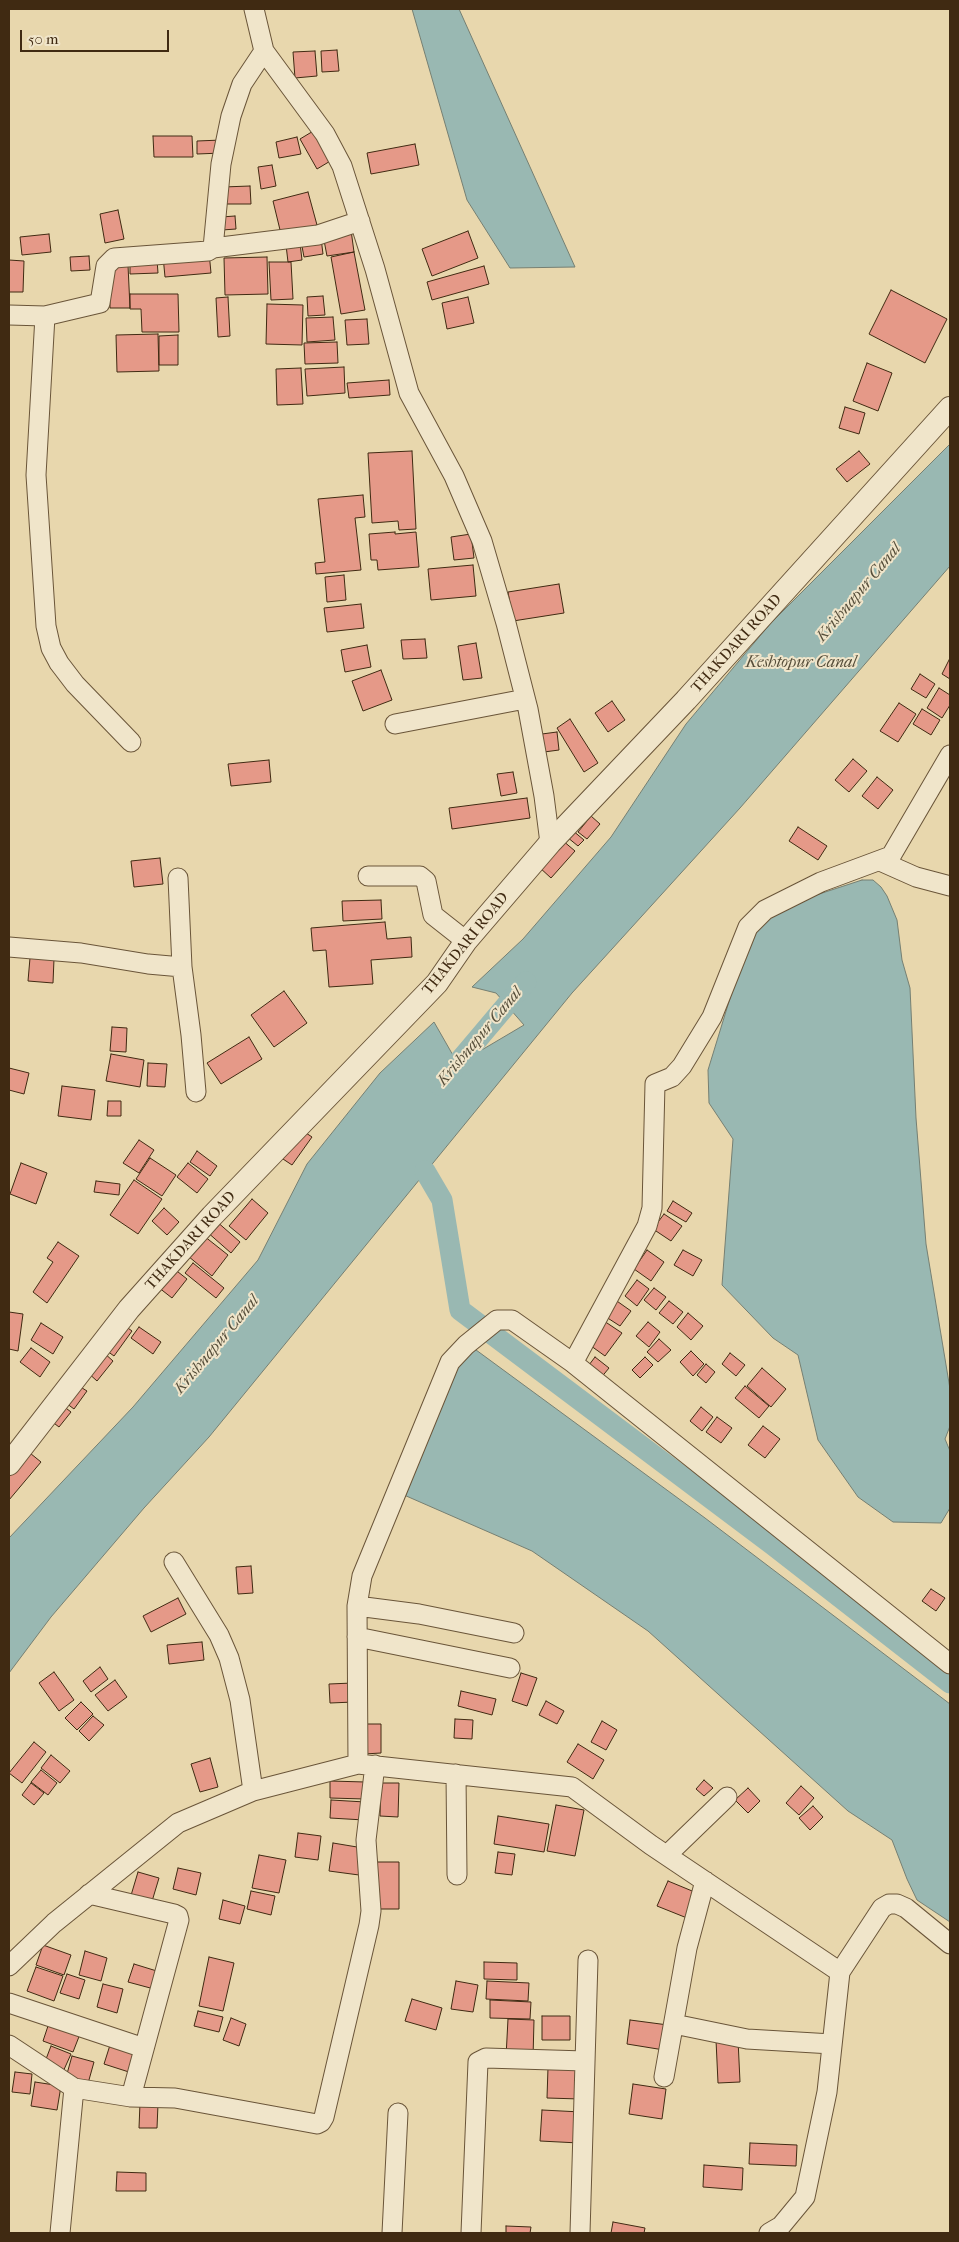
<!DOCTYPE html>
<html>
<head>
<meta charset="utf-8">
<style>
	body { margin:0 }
	#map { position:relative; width:959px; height:2242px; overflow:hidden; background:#e8d7ad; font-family:"IM FELL French Canon",serif }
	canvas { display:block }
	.frame { position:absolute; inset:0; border:10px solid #402a12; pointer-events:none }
	.scale { position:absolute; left:20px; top:30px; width:149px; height:22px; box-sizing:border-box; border:2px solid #402a12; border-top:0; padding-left:6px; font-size:15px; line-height:18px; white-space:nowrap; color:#402a12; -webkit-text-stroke:4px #f0e5ca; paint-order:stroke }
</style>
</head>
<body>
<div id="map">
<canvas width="959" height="2242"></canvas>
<div class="frame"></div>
<div class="scale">50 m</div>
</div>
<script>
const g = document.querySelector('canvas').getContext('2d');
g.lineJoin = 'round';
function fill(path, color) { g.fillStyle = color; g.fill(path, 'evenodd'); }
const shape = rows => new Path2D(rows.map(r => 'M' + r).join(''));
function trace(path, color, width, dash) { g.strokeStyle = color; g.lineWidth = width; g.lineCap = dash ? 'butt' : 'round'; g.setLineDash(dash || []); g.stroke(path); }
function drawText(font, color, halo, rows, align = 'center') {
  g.font = font + ' "IM FELL French Canon",serif'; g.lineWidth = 4; g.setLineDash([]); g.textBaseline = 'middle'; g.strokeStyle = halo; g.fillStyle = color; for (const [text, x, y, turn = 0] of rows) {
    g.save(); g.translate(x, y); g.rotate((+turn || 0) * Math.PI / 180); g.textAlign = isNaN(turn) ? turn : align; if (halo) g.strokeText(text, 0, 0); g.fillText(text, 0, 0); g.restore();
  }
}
const water = shape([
	[412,9,459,9,575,267,510,268,467,200,412,9],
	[950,444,950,566,740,808,572,993,209,1437,144,1508,51,1617,9,1673,9,1538,133,1407,258,1260,307,1164,380,1073,434,1022,458,1064,524,1025,496,993,472,987,523,939,611,837,686,724,770,624,950,444],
	[862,880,873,880,881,887,887,896,897,920,902,960,910,988,916,1118,926,1244,950,1389,950,1426,945,1439,950,1451,950,1508,941,1523,893,1522,858,1497,818,1440,798,1355,773,1338,722,1285,733,1139,709,1103,708,1070,746,946,762,920,810,897,862,880],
	[472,1347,705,1518,950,1704,950,1922,917,1900,907,1879,892,1840,848,1811,648,1631,532,1551,404,1495,454,1365,472,1347]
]);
fill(water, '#99b8b2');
trace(water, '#757f72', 1);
trace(shape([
	[439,1085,526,982],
	[425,1171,442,1200,460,1310,773,1545,950,1683]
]), '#99b8b2', 21);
const building = shape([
	[337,50,339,71,322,72,321,51,337,50],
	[315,51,317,76,295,78,293,52,315,51],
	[320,127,337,157,317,169,300,139,320,127],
	[153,136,192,136,193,157,154,157,153,136],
	[297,137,301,154,279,158,276,142,297,137],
	[222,140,222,153,197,154,197,141,222,140],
	[415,144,419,165,371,174,367,153,415,144],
	[272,165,276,186,261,189,258,167,272,165],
	[250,186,251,204,224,204,223,187,250,186],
	[308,192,317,225,281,234,273,201,308,192],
	[118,210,124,239,105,243,100,214,118,210],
	[235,216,236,229,222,230,221,217,235,216],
	[351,230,354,252,327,256,323,235,351,230],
	[468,231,478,258,432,276,422,249,468,231],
	[49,234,51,252,22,255,20,237,49,234],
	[321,238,323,254,304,257,301,241,321,238],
	[300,243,302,260,288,262,286,245,300,243],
	[209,252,211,273,165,277,163,256,209,252],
	[354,252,365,310,341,314,331,257,354,252],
	[89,256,90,270,71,271,70,257,89,256],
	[267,257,268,294,225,295,224,258,267,257],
	[9,260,24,261,23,292,9,292,9,260],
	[157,260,158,273,130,274,130,262,157,260],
	[269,262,291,262,293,299,271,300,269,262],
	[128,265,130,308,110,308,109,266,128,265],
	[484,266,489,284,432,300,427,282,484,266],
	[891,290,947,319,925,363,869,334,891,290],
	[130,294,178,294,179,332,142,332,141,309,130,309,130,294],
	[323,296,325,315,308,316,307,297,323,296],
	[228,297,230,336,218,337,216,298,228,297],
	[468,297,474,323,447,329,442,303,468,297],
	[267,304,303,305,302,345,266,344,267,304],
	[333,317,335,340,307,342,306,318,333,317],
	[367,319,369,344,347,345,345,320,367,319],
	[158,334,159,371,117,372,116,335,158,334],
	[178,335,178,365,159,365,159,336,178,335],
	[337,342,338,363,305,364,304,343,337,342],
	[867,363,892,373,878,411,853,401,867,363],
	[344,367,345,393,307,396,305,369,344,367],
	[301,368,303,404,277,405,276,369,301,368],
	[389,380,390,395,349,398,347,383,389,380],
	[845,407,865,413,859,434,839,428,845,407],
	[412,451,416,529,399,530,398,521,372,523,368,453,412,451],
	[859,451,870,464,847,482,836,469,859,451],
	[363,495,365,517,355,518,361,570,316,574,315,563,325,562,318,499,363,495],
	[395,532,395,534,416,532,419,567,378,570,377,560,371,560,369,534,395,532],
	[471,534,474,558,454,560,451,537,471,534],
	[473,565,476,596,431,600,428,569,473,565],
	[344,575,346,600,327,602,325,577,344,575],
	[559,584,564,613,513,621,508,592,559,584],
	[361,604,364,628,327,632,324,608,361,604],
	[425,639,427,658,403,659,401,640,425,639],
	[476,643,482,678,463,680,458,646,476,643],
	[367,645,371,667,345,672,341,650,367,645],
	[950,658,950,679,942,674,950,658],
	[381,670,392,700,363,711,352,681,381,670],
	[920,674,935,684,926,698,911,689,920,674],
	[939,688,950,695,950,705,942,718,927,708,939,688],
	[612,701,625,720,608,732,595,713,612,701],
	[899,703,916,714,898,742,880,731,899,703],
	[922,709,940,720,931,735,913,724,922,709],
	[570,719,598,763,584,772,557,728,570,719],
	[557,732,559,750,544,752,542,734,557,732],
	[853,759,867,771,849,792,835,780,853,759],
	[269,760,271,782,231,786,228,764,269,760],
	[513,772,517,793,501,796,497,774,513,772],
	[877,777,893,790,878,809,862,796,877,777],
	[527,798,530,818,452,829,449,808,527,798],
	[591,816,600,824,587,839,578,832,591,816],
	[798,827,827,846,818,860,789,841,798,827],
	[572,830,584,840,578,846,567,837,572,830],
	[562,840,575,851,551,878,539,867,562,840],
	[160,858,163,884,134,887,131,861,160,858],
	[381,900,382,919,343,921,342,901,381,900],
	[385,922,387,939,411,937,412,957,371,960,373,984,329,987,326,950,313,951,311,928,385,922],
	[30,958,54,959,53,983,28,981,30,958],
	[284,991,307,1023,274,1047,251,1015,284,991],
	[112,1027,127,1028,126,1052,110,1051,112,1027],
	[249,1037,262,1059,221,1084,207,1063,249,1037],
	[111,1054,144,1060,140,1087,106,1081,111,1054],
	[148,1063,167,1064,165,1087,147,1086,148,1063],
	[9,1068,29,1073,24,1094,9,1090,9,1068],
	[62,1086,95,1090,91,1120,58,1116,62,1086],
	[108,1101,121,1101,121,1116,107,1116,108,1101],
	[300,1129,312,1137,292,1165,280,1157,300,1129],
	[139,1140,154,1150,139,1173,123,1163,139,1140],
	[197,1151,217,1166,210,1176,190,1162,197,1151],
	[150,1158,176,1175,162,1196,136,1179,150,1158],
	[21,1163,47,1173,36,1204,10,1194,21,1163],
	[188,1163,208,1179,197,1193,177,1177,188,1163],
	[134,1180,162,1199,138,1234,110,1215,134,1180],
	[96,1181,120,1184,119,1195,94,1192,96,1181],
	[252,1199,268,1213,246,1240,229,1226,252,1199],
	[673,1201,692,1213,686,1222,667,1211,673,1201],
	[164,1208,179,1222,167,1235,152,1221,164,1208],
	[664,1214,682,1226,671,1241,653,1229,664,1214],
	[215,1220,240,1242,231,1253,206,1231,215,1220],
	[204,1236,228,1255,212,1276,188,1256,204,1236],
	[58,1242,79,1256,47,1303,33,1292,53,1262,47,1258,58,1242],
	[647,1250,664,1262,651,1281,634,1269,647,1250],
	[683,1250,702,1260,693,1276,674,1265,683,1250],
	[193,1263,224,1288,216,1298,185,1273,193,1263],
	[173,1268,187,1279,172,1298,158,1287,173,1268],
	[637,1280,649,1289,637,1306,625,1296,637,1280],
	[654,1288,666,1297,656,1310,644,1300,654,1288],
	[614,1299,631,1311,620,1326,603,1315,614,1299],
	[669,1301,683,1312,673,1324,659,1313,669,1301],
	[9,1312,23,1314,18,1351,9,1349,9,1312],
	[688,1313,703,1326,691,1340,677,1327,688,1313],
	[604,1321,622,1333,605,1356,587,1343,604,1321],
	[648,1322,660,1332,649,1347,636,1336,648,1322],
	[41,1323,63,1337,53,1354,31,1340,41,1323],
	[121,1323,132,1331,114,1356,103,1348,121,1323],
	[139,1327,161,1342,153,1354,131,1338,139,1327],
	[659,1339,671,1350,658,1362,647,1352,659,1339],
	[31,1348,50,1362,40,1377,20,1362,31,1348],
	[691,1351,704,1364,693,1376,680,1362,691,1351],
	[103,1352,113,1361,97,1381,86,1371,103,1352],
	[730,1353,745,1365,736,1376,722,1364,730,1353],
	[595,1357,609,1368,600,1379,586,1369,595,1357],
	[645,1357,653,1365,640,1378,632,1370,645,1357],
	[706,1364,715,1372,706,1383,697,1375,706,1364],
	[762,1368,786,1389,771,1407,747,1386,762,1368],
	[74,1383,87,1391,74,1409,62,1400,74,1383],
	[745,1386,769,1406,759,1418,735,1398,745,1386],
	[58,1402,71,1412,59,1427,46,1417,58,1402],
	[701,1407,713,1417,702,1431,690,1421,701,1407],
	[717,1417,732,1428,721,1443,706,1432,717,1417],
	[763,1426,780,1439,765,1458,748,1445,763,1426],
	[25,1449,41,1462,9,1500,9,1468,25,1449],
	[251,1566,253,1593,238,1594,236,1567,251,1566],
	[931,1589,945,1598,936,1611,922,1601,931,1589],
	[178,1598,186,1614,151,1632,143,1616,178,1598],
	[202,1642,204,1660,169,1664,167,1645,202,1642],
	[100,1667,108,1679,91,1692,83,1681,100,1667],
	[54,1672,74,1700,59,1711,39,1683,54,1672],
	[521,1673,537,1678,527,1706,512,1701,521,1673],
	[115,1680,127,1697,108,1711,95,1695,115,1680],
	[353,1683,354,1702,330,1703,329,1684,353,1683],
	[461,1691,496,1699,492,1715,458,1706,461,1691],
	[546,1701,564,1711,557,1724,539,1715,546,1701],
	[81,1702,93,1714,77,1730,65,1718,81,1702],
	[93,1716,104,1725,89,1741,79,1731,93,1716],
	[455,1719,473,1720,472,1739,454,1738,455,1719],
	[602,1721,617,1730,606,1750,591,1742,602,1721],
	[363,1724,381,1724,381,1753,364,1754,363,1724],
	[34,1742,46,1752,22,1783,9,1773,34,1742],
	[578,1744,604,1760,593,1779,567,1762,578,1744],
	[51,1755,70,1771,60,1783,41,1768,51,1755],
	[210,1758,218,1787,200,1792,191,1764,210,1758],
	[41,1770,57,1783,48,1795,31,1782,41,1770],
	[704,1780,713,1788,704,1796,696,1789,704,1780],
	[330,1781,365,1782,365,1799,330,1798,330,1781],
	[31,1783,44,1793,34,1805,22,1795,31,1783],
	[381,1783,399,1783,398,1817,380,1816,381,1783],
	[801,1786,814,1798,799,1815,786,1803,801,1786],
	[748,1788,760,1801,748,1813,735,1800,748,1788],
	[331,1800,365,1802,364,1820,330,1818,331,1800],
	[556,1805,584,1810,575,1856,547,1851,556,1805],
	[813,1806,823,1817,810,1830,799,1818,813,1806],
	[498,1816,549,1824,544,1852,494,1844,498,1816],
	[298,1833,321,1836,318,1860,295,1857,298,1833],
	[333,1843,363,1848,359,1875,329,1871,333,1843],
	[498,1852,515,1854,512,1875,495,1873,498,1852],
	[259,1855,286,1860,279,1893,252,1888,259,1855],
	[374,1862,399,1862,399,1909,374,1909,374,1862],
	[178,1868,201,1873,196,1895,173,1889,178,1868],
	[138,1872,159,1878,150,1908,129,1902,138,1872],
	[668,1881,697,1893,687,1918,657,1906,668,1881],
	[251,1891,275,1896,271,1915,247,1909,251,1891],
	[223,1900,245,1906,240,1924,219,1919,223,1900],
	[43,1945,71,1955,64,1975,36,1965,43,1945],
	[85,1951,107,1958,101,1981,79,1975,85,1951],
	[209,1957,234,1963,223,2011,199,2006,209,1957],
	[484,1962,517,1963,517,1980,484,1979,484,1962],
	[134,1964,160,1972,154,1989,128,1982,134,1964],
	[36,1967,63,1976,54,2001,27,1991,36,1967],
	[67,1974,85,1980,79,1999,60,1993,67,1974],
	[456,1981,478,1985,473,2012,451,2009,456,1981],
	[487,1981,529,1983,528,2001,486,1999,487,1981],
	[103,1984,123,1989,117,2013,97,2007,103,1984],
	[412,1999,442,2008,436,2030,405,2021,412,1999],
	[490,2000,531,2002,530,2019,490,2018,490,2000],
	[198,2011,223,2017,219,2032,194,2026,198,2011],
	[542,2016,570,2016,570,2040,542,2040,542,2016],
	[231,2018,246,2024,239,2046,223,2040,231,2018],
	[508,2019,534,2020,533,2058,506,2057,508,2019],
	[630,2020,668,2025,664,2050,627,2044,630,2020],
	[49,2023,80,2034,73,2052,43,2041,49,2023],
	[738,2039,740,2082,718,2083,716,2040,738,2039],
	[111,2042,139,2051,132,2073,104,2064,111,2042],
	[51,2046,71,2054,62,2074,43,2067,51,2046],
	[72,2056,94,2062,87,2087,65,2081,72,2056],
	[548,2068,581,2069,580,2099,547,2098,548,2068],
	[15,2072,32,2074,30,2094,12,2092,15,2072],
	[35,2082,61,2086,57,2110,31,2106,35,2082],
	[633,2084,666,2089,662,2119,629,2114,633,2084],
	[140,2103,158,2104,157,2128,139,2128,140,2103],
	[542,2110,581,2112,579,2143,540,2141,542,2110],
	[750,2143,797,2145,796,2166,749,2164,750,2143],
	[704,2165,743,2168,742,2190,703,2187,704,2165],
	[117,2172,146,2173,146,2191,116,2191,117,2172],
	[613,2222,645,2228,644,2233,611,2233,613,2222],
	[506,2226,531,2227,530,2233,506,2233,506,2226]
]);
fill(building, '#e59988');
trace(building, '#402a12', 1);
const minor = shape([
	[254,9,264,51,325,134,342,166,375,269,409,393,454,476,482,541,506,623,528,709,544,796,550,843],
	[213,248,318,235,360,221],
	[9,315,45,316,100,303,106,266,114,258,208,251,213,248,221,164,231,116,242,84,264,51],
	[45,316,36,475,46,626,51,648,59,663,75,684,131,742],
	[395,724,525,699],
	[880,861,916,877,950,886],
	[368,876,420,876,426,881,433,915,466,941],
	[178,878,182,967,191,1035,196,1092],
	[9,947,81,953,148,964,182,967],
	[573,1363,647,1226,652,1208,655,1084,672,1077,682,1066,712,1017,748,927,765,910,821,882,891,856,950,755],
	[174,1562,219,1635,229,1658,240,1700,253,1791],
	[357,1606,419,1614,514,1633],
	[357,1637,510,1668],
	[358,1764,357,1606,362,1576,450,1362,466,1345,497,1320,512,1320,573,1363,950,1664],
	[456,1774,457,1875],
	[667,1855,727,1797],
	[89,1894,174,1914,178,1916,179,1920,131,2097],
	[9,1966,54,1923,178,1823,253,1791,358,1764,572,1787,651,1845,840,1972],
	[9,2003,144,2048],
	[674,2024,747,2039,832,2044],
	[9,2045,74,2088,131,2097,175,2098,317,2124,321,2122,324,2117,369,1925,371,1911,366,1840,375,1765],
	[664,2077,687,1948,705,1881],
	[60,2233,74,2088],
	[392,2233,398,2113],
	[471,2233,478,2062,486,2058,585,2061],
	[580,2233,588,1960],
	[769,2233,781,2226,805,2197,827,2092,840,1972,882,1908,889,1904,897,1904,906,1908,950,1944]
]);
const tertiary = shape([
	[9,1464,129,1309,212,1216,437,983,466,941,550,843,686,700,950,408]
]);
trace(minor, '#6a5539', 21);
trace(tertiary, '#6a5539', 24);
trace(minor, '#f0e5ca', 19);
trace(tertiary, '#f0e5ca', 22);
drawText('15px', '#402a12', '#f0e5ca', [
	["THAKDARI ROAD",737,644,-48],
	["THAKDARI ROAD",466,944,-51],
	["THAKDARI ROAD",191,1241,-48]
]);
drawText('italic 16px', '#564e3a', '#f0e5ca', [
	["Krishnapur Canal",859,593,-50],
	["Keshtopur Canal",801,663],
	["Krishnapur Canal",480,1037,-50],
	["Krishnapur Canal",217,1345,-50]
]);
</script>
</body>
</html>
